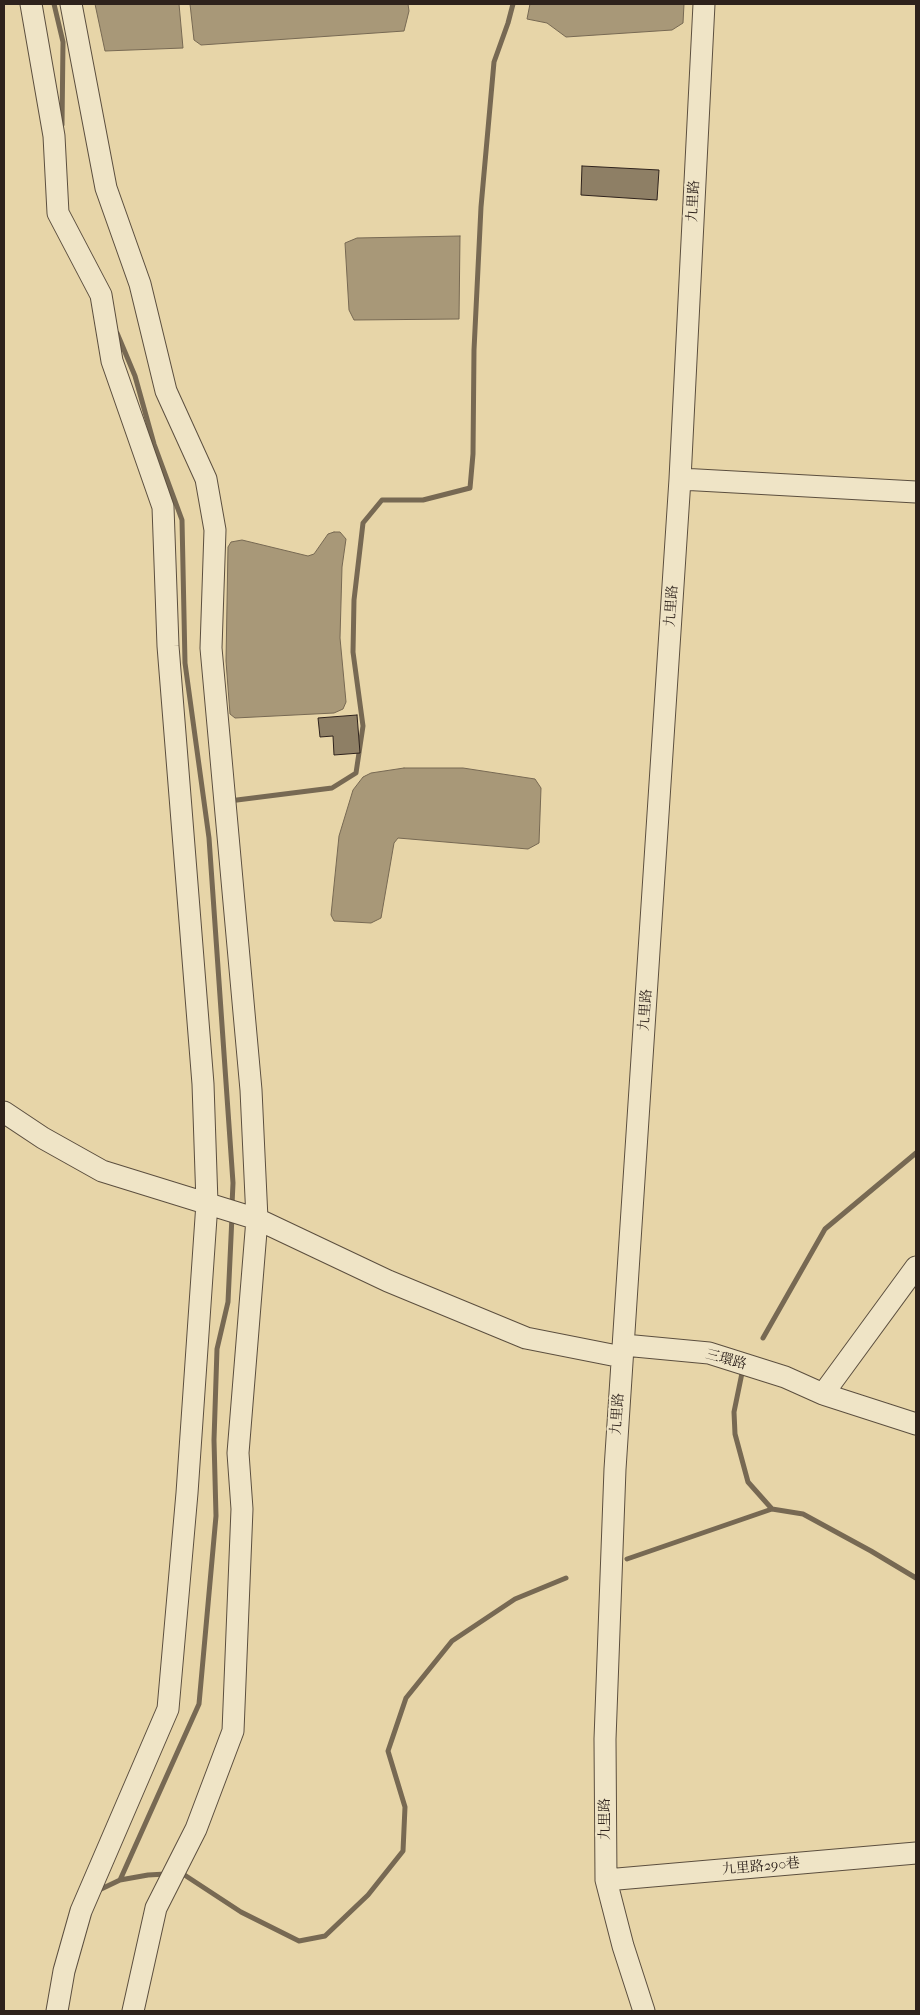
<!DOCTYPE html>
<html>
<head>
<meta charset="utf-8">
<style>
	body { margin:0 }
	#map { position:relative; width:920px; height:2015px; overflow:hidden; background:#e7d5a8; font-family:"IM FELL French Canon",serif }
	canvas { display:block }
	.frame { position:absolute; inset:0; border:5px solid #2e221c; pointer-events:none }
</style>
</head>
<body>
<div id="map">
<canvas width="920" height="2015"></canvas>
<div class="frame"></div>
</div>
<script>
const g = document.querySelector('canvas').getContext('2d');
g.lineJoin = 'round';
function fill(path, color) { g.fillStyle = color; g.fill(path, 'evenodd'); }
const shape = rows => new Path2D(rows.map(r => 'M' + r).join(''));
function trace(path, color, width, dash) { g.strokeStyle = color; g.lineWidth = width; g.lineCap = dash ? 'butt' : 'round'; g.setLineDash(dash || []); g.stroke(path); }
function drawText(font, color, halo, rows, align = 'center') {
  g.font = font + ' "IM FELL French Canon","Noto Serif TC",serif'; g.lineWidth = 4.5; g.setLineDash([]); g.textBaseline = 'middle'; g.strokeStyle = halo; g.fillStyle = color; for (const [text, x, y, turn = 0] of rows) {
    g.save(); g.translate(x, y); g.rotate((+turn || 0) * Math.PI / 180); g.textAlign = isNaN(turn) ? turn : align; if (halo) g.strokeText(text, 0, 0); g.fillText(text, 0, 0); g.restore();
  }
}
const water = shape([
	[95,4,179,4,183,48,105,51,95,4],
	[190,4,408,4,409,11,404,31,201,45,194,40,190,4],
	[530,4,684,4,683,23,672,30,566,37,547,23,527,19,530,4],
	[460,236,459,319,354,320,349,310,345,243,357,238,460,236],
	[334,532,340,532,346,539,342,567,340,638,346,702,343,709,334,713,235,718,230,714,226,661,228,547,231,542,242,540,308,556,314,554,328,534,334,532],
	[404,768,463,768,535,779,541,788,539,843,528,849,398,838,394,843,381,918,371,923,334,921,331,915,339,836,353,790,363,777,371,773,404,768]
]);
fill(water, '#a89878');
trace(water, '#776953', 1);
trace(shape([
	[54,4,63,42,62,125],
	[117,333,135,376,154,444,182,520,185,663,209,838,233,1183,232,1205],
	[229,801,332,788,356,773,363,726,353,652,354,600,363,523,382,500,423,500,470,488,473,454,474,350,481,207,494,62,508,23,513,4],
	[763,1338,825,1229,916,1153],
	[742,1373,734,1412,735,1434,748,1482,772,1509],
	[627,1559,772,1509,803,1514,871,1551,916,1578],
	[180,1874,183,1874,241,1912,299,1941,325,1936,368,1895,403,1851,405,1807,388,1751,406,1698,452,1641,515,1599,566,1578],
	[120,1880,199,1704,216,1516,214,1440,217,1349,228,1302,232,1216],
	[97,1891,120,1880,148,1875,166,1874]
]), '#776953', 5);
const building = shape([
	[582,166,659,170,657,200,581,195,582,166],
	[357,715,360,753,334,755,333,736,320,737,318,718,357,715]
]);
fill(building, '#8e7f65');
trace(building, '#2e221c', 1);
const minor = shape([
	[31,4,54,136,58,213,101,295,112,361,163,507,168,646,203,1084,207,1203,187,1493,168,1709,81,1911,64,1971,57,2011],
	[71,4,106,188,140,284,166,391,206,479,215,530,211,648,251,1090,257,1219,238,1453,242,1509,233,1731,196,1829,156,1908,133,2011],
	[680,479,916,492],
	[4,1112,43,1138,102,1171,257,1219,388,1281,526,1338,622,1357],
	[624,1345,709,1353,785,1377,823,1394,916,1424],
	[823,1394,916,1267],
	[606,1880,916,1853],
	[644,2011,623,1946,606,1880,605,1739,615,1469,680,479,704,4]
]);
trace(minor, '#5c4f3f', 23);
trace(minor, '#efe4c6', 21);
drawText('14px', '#2e221c', '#efe4c6', [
	["九里路",694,201,-87],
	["九里路",672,606,-86],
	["九里路",646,1010,-86],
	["三環路",726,1360,15],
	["九里路",618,1414,-86],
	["九里路",606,1819,-90],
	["九里路290巷",761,1867,-5]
]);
</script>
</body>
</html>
